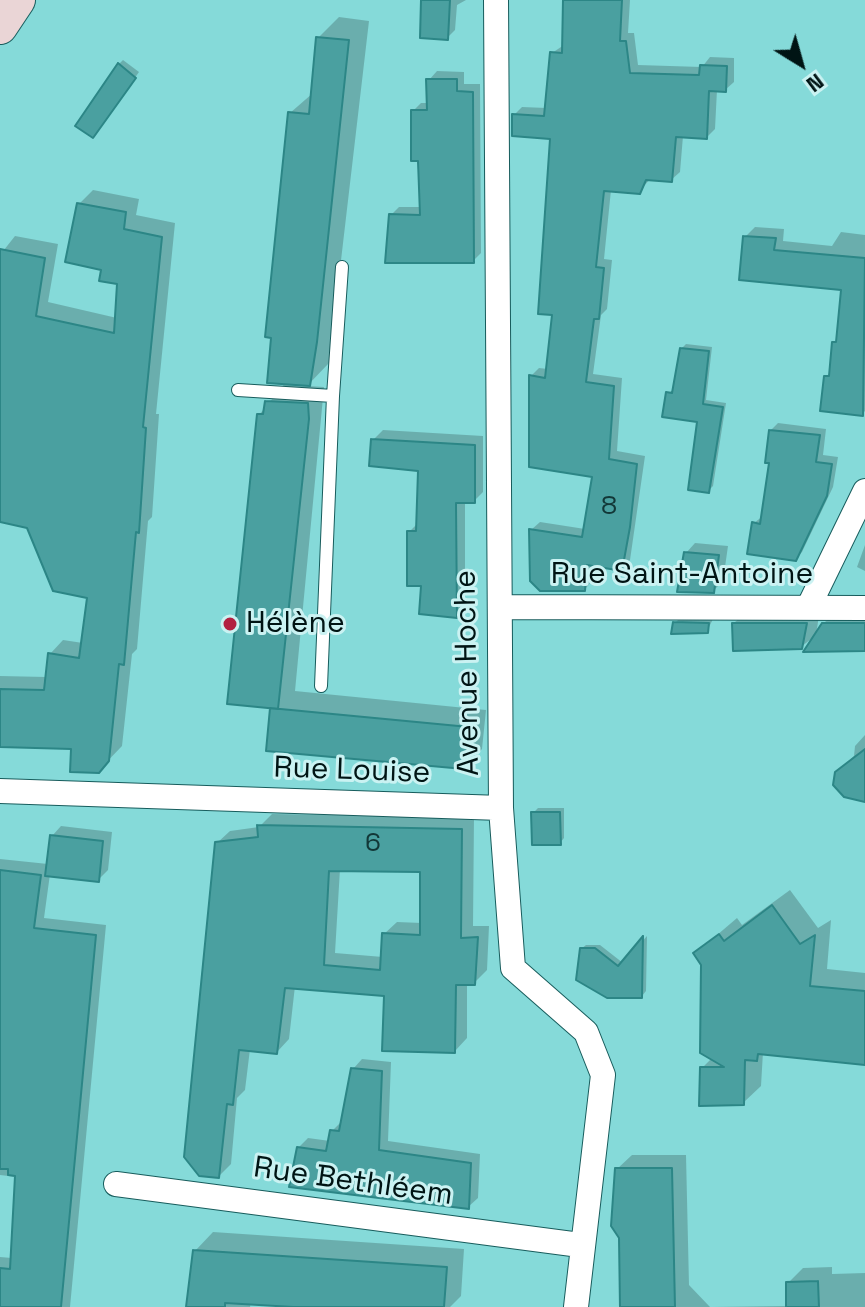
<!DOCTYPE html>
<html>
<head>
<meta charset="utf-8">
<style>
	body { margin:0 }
	#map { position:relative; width:865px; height:1307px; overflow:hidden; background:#85dad9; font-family:"Space Grotesk",sans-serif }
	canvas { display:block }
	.north { position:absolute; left:761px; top:24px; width:80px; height:80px; -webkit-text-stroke:6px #caf2f2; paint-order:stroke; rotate:143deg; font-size:22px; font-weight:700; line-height:32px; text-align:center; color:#001414 }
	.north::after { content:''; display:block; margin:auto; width:28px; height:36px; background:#001414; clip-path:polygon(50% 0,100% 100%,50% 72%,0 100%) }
</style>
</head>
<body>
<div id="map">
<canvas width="865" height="1307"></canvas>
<div class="north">N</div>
</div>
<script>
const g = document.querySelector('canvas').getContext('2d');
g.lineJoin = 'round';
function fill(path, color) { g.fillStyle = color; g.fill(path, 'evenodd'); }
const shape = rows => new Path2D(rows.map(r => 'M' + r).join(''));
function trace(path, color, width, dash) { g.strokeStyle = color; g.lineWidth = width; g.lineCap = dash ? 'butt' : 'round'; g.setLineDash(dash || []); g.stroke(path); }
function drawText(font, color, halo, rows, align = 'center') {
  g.font = font + ' "Space Grotesk",sans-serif'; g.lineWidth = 6; g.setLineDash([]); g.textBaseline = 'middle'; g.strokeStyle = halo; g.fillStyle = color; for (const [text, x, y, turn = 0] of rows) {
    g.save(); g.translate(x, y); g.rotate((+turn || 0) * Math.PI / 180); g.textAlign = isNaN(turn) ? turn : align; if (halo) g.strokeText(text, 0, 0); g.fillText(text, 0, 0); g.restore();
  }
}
fill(shape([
	[423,0,466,0,457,5,455,30,447,38],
	[564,0,630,0,628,33,634,33,638,65,702,67,710,57,734,58,734,82,725,90,717,90,715,129,707,137,683,136,680,172,671,180,650,179,639,192,611,190,604,259,612,260,607,309,601,315,593,374,622,378,617,451,645,456,630,560,622,568,594,564,593,580,585,589,531,530,540,522,585,529,594,476,531,376,539,368,548,369,554,313,552,137,514,115,522,107,547,108,552,53,564,45],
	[339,17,369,21,329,363,307,386,324,387,295,691,486,710,482,749,464,767,272,709,259,415,286,382,290,113,313,93,318,38],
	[123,60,139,72,97,131,119,64],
	[437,71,464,72,464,84,480,84,481,253,473,261,391,215,399,207,421,207,413,111,421,103,429,103,429,80],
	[93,190,139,199,136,215,175,223,156,414,159,414,152,517,148,521,137,649,132,654,122,746,98,771,73,747,0,745,0,676,47,677,50,654,63,640,83,643,89,597,28,527,0,521,0,255,15,236,58,244,48,302,117,318,120,283,103,268,79,204],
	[755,227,784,229,783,241,832,246,841,232,865,235,865,411,862,414,826,377,831,372,834,343,839,338,843,288,745,237],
	[686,344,712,347,706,400,726,403,713,486,708,491,699,421,668,393,675,389,681,349],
	[778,423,826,429,823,455,838,457,833,487,802,552,795,559,754,523,763,516,772,462,771,430],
	[383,430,483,436,483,492,474,501,465,501,465,607,456,616,423,584,409,532,418,523,420,469,373,440],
	[695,543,728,546,723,581,713,591,686,553],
	[865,545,865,571,857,567],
	[749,609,820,609,816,635,801,647,734,623],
	[865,609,865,649,823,624,837,610],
	[679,619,713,619,707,631,675,623],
	[865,735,865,799,837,773,854,756,855,746],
	[538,808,564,808,564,838,560,843,533,813],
	[272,814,474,817,473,926,489,926,487,970,474,983,467,983,467,1038,455,1051,386,995,295,986,289,1039,277,1052,250,1049,245,1090,237,1098,231,1164,219,1176,217,843,230,831,259,827],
	[340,869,422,870,422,923,397,922,384,934,383,957,335,953],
	[61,826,112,832,108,870,98,880,50,874,44,918,106,925,70,1307,0,1307,0,1257,12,1258,17,1177,0,1175,0,859,48,864,52,836],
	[790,890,818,928,831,920,827,969,865,973,865,1063,763,1052,761,1086,743,1103,702,1068,712,1058,703,964,696,953,737,918,742,925],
	[647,936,646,991,642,996,581,949,586,945,600,945,623,963],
	[362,1059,391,1062,388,1141,480,1154,478,1198,468,1207,298,1148,308,1138,330,1141,332,1131,342,1121,353,1069],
	[632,1155,686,1155,689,1285,710,1307,622,1307,617,1169],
	[213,1232,464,1249,461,1296,450,1307,325,1307,251,1302,250,1307,188,1307,195,1251],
	[832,1267,832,1274,865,1273,865,1307,712,1307,788,1306,788,1283,803,1268]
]), '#0003');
const building = shape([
	[421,0,450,0,448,40,420,38,421,0],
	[563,0,622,0,620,41,626,41,630,73,699,75,700,65,727,66,726,92,709,91,707,139,676,137,672,182,646,180,640,194,604,191,596,267,604,268,599,319,594,319,586,382,614,386,609,459,637,464,630,527,622,571,587,565,585,591,540,591,530,581,529,529,582,537,592,477,529,467,529,375,545,378,552,315,538,314,550,139,512,136,512,114,544,116,550,52,562,53,563,0],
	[316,37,349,40,317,342,310,386,267,383,271,338,265,337,288,112,309,114,316,37],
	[118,63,136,78,93,138,75,126,118,63],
	[426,79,457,79,457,91,473,92,474,263,385,263,389,214,420,215,418,161,411,161,411,110,427,110,426,79],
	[77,203,126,212,124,229,162,237,143,427,146,428,139,533,136,532,124,665,119,664,109,761,99,773,70,772,71,749,0,747,0,689,44,690,48,653,79,658,87,598,53,591,27,528,0,522,0,249,45,258,36,316,114,333,117,284,99,281,101,270,65,262,77,203],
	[743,236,776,238,774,250,865,258,863,416,820,411,824,376,829,376,832,342,836,342,841,290,739,280,743,236],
	[680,348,709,351,703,404,723,407,709,493,688,490,697,422,662,417,666,392,672,393,680,348],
	[265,401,308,403,309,419,278,709,227,704,257,414,263,414,265,401],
	[769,430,820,435,816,462,832,464,827,496,796,561,747,554,752,522,760,524,769,463,765,463,769,430],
	[371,439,475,445,475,503,456,503,457,618,419,614,421,586,407,586,407,531,416,531,418,471,369,466,371,439],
	[684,552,719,555,714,593,677,592,684,552],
	[673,622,709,623,708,633,671,634,673,622],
	[732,623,807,623,802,649,733,651,732,623],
	[822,623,865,623,865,651,803,652,822,623],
	[270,708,469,727,464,769,266,751,270,708],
	[865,749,865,802,844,797,833,785,835,772,865,749],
	[531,812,560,812,561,845,532,845,531,812],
	[257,825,462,829,461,938,478,937,475,985,456,985,455,1053,382,1051,384,996,285,988,277,1054,239,1050,233,1105,227,1104,219,1178,199,1176,184,1157,215,842,258,837,257,825],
	[329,871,420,872,420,935,382,933,380,970,324,965,329,871],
	[50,835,103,841,99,882,45,876,50,835],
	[0,870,41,875,34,928,96,935,61,1307,0,1307,0,1268,10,1269,15,1176,8,1175,8,1169,0,1169,0,870],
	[772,905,800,944,815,935,810,986,865,991,865,1065,758,1054,757,1061,745,1060,744,1105,699,1106,700,1067,724,1067,700,1053,701,965,693,953,719,934,724,941,772,905],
	[643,936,642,998,607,998,576,980,580,948,595,948,618,966,643,936],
	[351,1068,382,1071,379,1150,471,1163,469,1209,289,1187,297,1147,326,1151,330,1130,339,1131,351,1068],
	[615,1168,672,1168,675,1307,620,1307,619,1238,611,1226,615,1168],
	[193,1250,447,1267,444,1307,293,1307,225,1303,225,1307,186,1307,193,1250],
	[818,1281,819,1307,786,1307,786,1282,818,1281]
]);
fill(building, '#4aa0a0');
trace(building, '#2c8686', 2);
const lane = shape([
	[238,390,333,396],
	[321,686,333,396,342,267]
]);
const street = shape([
	[496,0,501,808,513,968,586,1032,603,1075,576,1307],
	[500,607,865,608],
	[808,608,865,491],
	[0,791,501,808],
	[116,1184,580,1245]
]);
const secondary = shape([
	[0,27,18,0]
]);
trace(lane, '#175c5c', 14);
trace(street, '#175c5c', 26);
trace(secondary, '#175c5c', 36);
trace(lane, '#fff', 12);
trace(street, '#fff', 24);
trace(secondary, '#ead5d6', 34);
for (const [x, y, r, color] of [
	[230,624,8,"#b22041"]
]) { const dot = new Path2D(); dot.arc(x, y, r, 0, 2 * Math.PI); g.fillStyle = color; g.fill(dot); trace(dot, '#caf2f2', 3); }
drawText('26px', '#123737', null, [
	["8",609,507],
	["6",373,844]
]);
drawText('30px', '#001414', '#caf2f2', [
	["Rue Saint-Antoine",682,575],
	["Avenue Hoche",468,673,-91],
	["Rue Louise",352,771,2],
	["Rue Bethléem",353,1182,8]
]);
drawText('30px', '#001414', '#caf2f2', [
	["Hélène",246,624]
], 'left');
</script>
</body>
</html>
